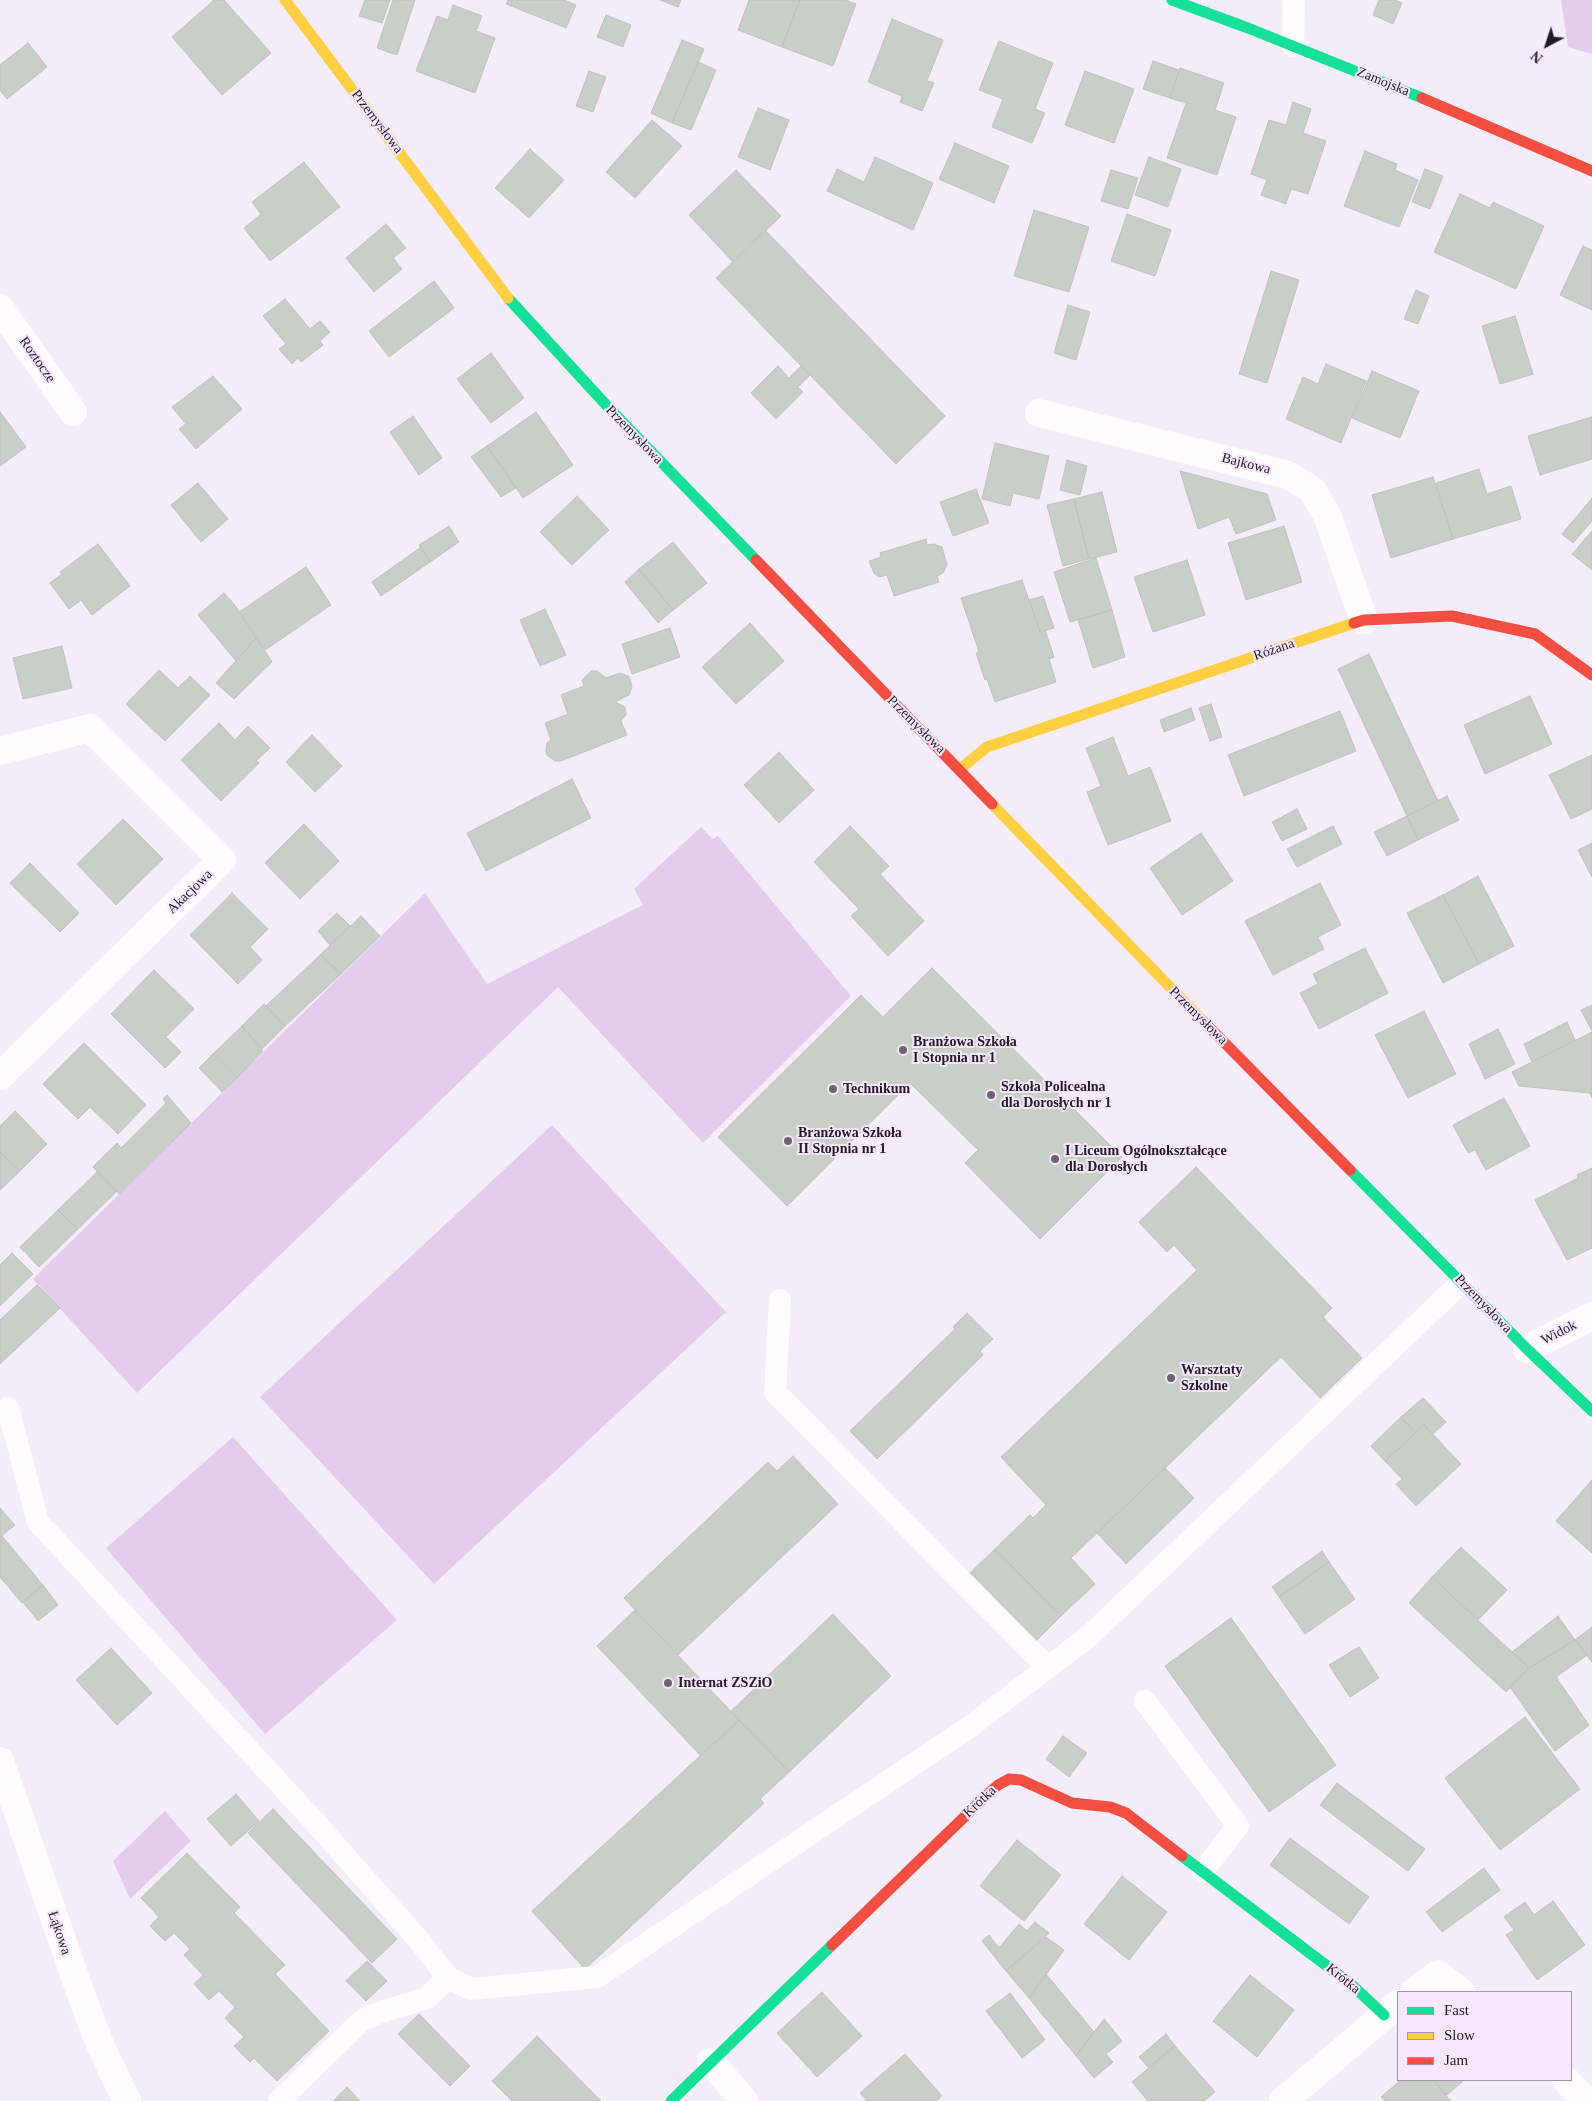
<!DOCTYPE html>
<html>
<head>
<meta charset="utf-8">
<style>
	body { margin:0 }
	#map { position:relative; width:1592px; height:2101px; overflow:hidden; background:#f5ecf9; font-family:"Times New Roman",serif }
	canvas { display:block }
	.legend { position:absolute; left:1397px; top:1991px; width:175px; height:90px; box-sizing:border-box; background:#f7e7fe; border:1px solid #a295a7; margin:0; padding:6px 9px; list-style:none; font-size:15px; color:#221b25 }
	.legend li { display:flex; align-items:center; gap:10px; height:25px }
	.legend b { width:25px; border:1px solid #a295a7 }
	.north { position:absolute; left:1522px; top:20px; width:50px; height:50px; -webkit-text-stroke:4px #f7e7fe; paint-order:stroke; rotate:220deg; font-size:14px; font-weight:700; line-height:20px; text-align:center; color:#221b25 }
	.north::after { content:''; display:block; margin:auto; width:18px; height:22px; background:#221b25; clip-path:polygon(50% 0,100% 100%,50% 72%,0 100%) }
</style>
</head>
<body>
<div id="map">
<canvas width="1592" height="2101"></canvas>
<ul class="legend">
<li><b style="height:6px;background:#16e098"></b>Fast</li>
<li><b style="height:6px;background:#ffcf43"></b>Slow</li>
<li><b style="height:6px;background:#f24e42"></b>Jam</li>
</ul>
<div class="north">N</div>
</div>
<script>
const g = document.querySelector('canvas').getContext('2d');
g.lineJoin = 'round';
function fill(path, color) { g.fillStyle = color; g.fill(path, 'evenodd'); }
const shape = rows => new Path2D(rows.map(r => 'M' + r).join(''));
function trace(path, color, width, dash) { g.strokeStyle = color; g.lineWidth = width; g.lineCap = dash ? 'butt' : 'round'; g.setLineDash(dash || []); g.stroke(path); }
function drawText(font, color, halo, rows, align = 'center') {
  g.font = font + ' "Times New Roman",serif'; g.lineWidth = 4; g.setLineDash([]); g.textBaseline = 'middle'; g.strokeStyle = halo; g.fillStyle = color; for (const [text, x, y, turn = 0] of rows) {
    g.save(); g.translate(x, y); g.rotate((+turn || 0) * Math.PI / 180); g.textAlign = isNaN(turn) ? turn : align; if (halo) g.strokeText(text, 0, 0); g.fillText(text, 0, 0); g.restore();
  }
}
fill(shape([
	[1561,0,1592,0,1592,54,1568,47],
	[701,827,713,839,718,836,851,996,703,1143,558,987,137,1393,33,1279,425,893,487,984,643,905,634,889],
	[552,1125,726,1312,434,1584,260,1397],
	[233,1437,397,1620,265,1734,106,1548],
	[165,1811,191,1841,130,1899,113,1861]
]), '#e3ccec');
const building = shape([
	[214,0,224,0,271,53,222,95,172,37,214,0],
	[365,0,390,0,382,23,359,16,365,0],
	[393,0,415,0,397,55,377,48,393,0],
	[508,0,564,0,576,5,566,28,506,4,508,0],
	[660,0,681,0,678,7,660,0],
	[749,0,800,0,782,47,738,30,749,0],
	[800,0,845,0,856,4,833,66,782,47,800,0],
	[1379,0,1395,0,1402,3,1393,24,1373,15,1379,0],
	[453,5,482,16,476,31,495,38,475,93,416,71,437,16,448,20,453,5],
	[606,15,631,25,623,47,597,37,606,15],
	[892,19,943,40,927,81,934,83,922,111,900,102,902,96,868,82,892,19],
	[682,40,704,49,672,123,651,113,682,40],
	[999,41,1053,63,1035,109,1045,113,1032,143,992,127,1003,99,979,90,999,41],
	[28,43,47,67,7,99,0,90,0,65,28,43],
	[1153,61,1179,70,1170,98,1143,89,1153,61],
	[698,62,716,70,691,130,672,123,698,62],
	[1180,68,1224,83,1215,110,1236,117,1217,175,1167,158,1186,103,1170,98,1180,68],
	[589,71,606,77,593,112,576,106,589,71],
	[1085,71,1134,89,1114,143,1065,125,1085,71],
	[1293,102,1311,109,1303,133,1326,141,1308,194,1291,189,1286,204,1261,195,1267,180,1251,174,1269,120,1286,125,1293,102],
	[758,108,789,120,770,170,738,157,758,108],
	[652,120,682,146,635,198,606,172,652,120],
	[955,143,1009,166,994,203,939,179,955,143],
	[530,149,564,180,529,218,495,188,530,149],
	[1365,151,1397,164,1395,170,1418,180,1399,227,1344,206,1365,151],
	[875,157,933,183,913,230,827,191,837,169,864,182,875,157],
	[1149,157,1181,169,1168,207,1135,195,1149,157],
	[304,162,340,207,270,261,244,228,261,214,252,202,304,162],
	[1425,169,1443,176,1430,209,1412,202,1425,169],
	[736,170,781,216,733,262,689,215,736,170],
	[1111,170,1138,178,1128,209,1101,201,1111,170],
	[1460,194,1490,208,1493,202,1544,226,1516,289,1434,252,1460,194],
	[1034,210,1089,227,1069,292,1014,276,1034,210],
	[1127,214,1171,230,1155,276,1111,261,1127,214],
	[386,224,406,248,393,258,402,269,374,292,346,258,386,224],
	[765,230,945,416,896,464,716,278,765,230],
	[1583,246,1592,250,1592,310,1560,295,1583,246],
	[1271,271,1299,280,1267,383,1239,374,1271,271],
	[434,281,454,308,389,357,369,331,434,281],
	[1416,290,1429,296,1418,324,1404,319,1416,290],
	[285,299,310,329,320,321,330,332,320,341,323,345,301,362,298,358,292,364,279,349,286,344,263,316,285,299],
	[1068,305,1090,312,1076,360,1054,353,1068,305],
	[1515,316,1533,374,1500,384,1482,326,1515,316],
	[491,353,524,398,491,423,457,379,491,353],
	[1326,364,1366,381,1341,443,1286,419,1303,377,1318,384,1326,364],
	[778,366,789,378,801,366,810,375,798,387,803,392,776,419,751,393,778,366],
	[1372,371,1419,391,1400,438,1352,418,1372,371],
	[213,376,242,409,196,449,179,429,186,424,172,407,213,376],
	[0,412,26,447,0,466,0,412],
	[536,412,573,465,523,498,487,446,536,412],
	[413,416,442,458,419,475,390,432,413,416],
	[1592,417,1592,459,1540,475,1528,436,1592,417],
	[995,443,1049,456,1039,499,1013,493,1010,506,982,499,995,443],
	[487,446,516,488,501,497,471,457,487,446],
	[1067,460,1087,466,1080,495,1060,490,1067,460],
	[1479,469,1487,494,1511,486,1521,519,1453,539,1436,483,1479,469],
	[1180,471,1267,494,1276,520,1236,534,1229,517,1198,529,1180,471],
	[1433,477,1453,539,1391,558,1372,495,1433,477],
	[198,483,228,519,201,542,171,505,198,483],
	[976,489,989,523,953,536,940,502,976,489],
	[1102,492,1117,552,1089,559,1074,499,1102,492],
	[577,496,609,530,572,565,540,532,577,496],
	[1592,498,1592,521,1573,543,1562,534,1592,498],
	[1074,499,1089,559,1063,566,1047,505,1074,499],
	[449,526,459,542,430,562,419,545,449,526],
	[1284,526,1302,582,1246,600,1228,543,1284,526],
	[1592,531,1592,570,1572,554,1592,531],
	[926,539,927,545,934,544,942,547,947,565,943,573,937,576,939,582,894,596,887,575,879,577,874,573,869,561,881,557,880,553,926,539],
	[673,542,707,583,673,610,639,569,673,542],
	[98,544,130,586,92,615,81,600,69,609,50,583,62,574,60,572,98,544],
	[421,547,430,562,381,596,372,582,421,547],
	[1096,558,1112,610,1070,622,1054,572,1096,558],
	[1187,560,1205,615,1153,632,1134,577,1187,560],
	[306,567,331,605,265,650,239,612,306,567],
	[639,569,673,610,658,623,625,582,639,569],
	[1022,580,1040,632,1045,630,1054,657,1049,659,1056,682,995,702,987,679,985,680,976,653,979,652,961,598,1022,580],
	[224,593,234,604,256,638,236,661,198,615,224,593],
	[1043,596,1054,628,1040,632,1029,600,1043,596],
	[545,609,566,655,540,666,520,620,545,609],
	[1112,610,1125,657,1093,668,1078,620,1112,610],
	[750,623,784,661,736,704,702,667,750,623],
	[670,628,680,657,632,674,622,644,670,628],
	[256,638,272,662,234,699,216,683,256,638],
	[62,646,72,688,23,699,13,658,62,646],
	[1369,654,1438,801,1407,816,1338,669,1369,654],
	[159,670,178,688,190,676,210,695,165,741,126,704,159,670],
	[591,671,597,671,606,678,620,673,628,676,630,679,632,687,629,695,615,702,625,707,626,715,621,721,627,735,561,761,555,761,547,755,546,751,547,743,551,740,545,723,568,714,561,695,584,686,582,680,591,671],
	[1530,696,1552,744,1485,774,1464,725,1530,696],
	[1211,704,1222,737,1210,741,1199,708,1211,704],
	[1191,708,1195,720,1164,732,1160,720,1191,708],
	[1340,711,1356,751,1244,796,1228,755,1340,711],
	[219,723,235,740,248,726,270,748,256,761,259,763,221,801,181,760,219,723],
	[312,735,342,766,315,792,286,762,312,735],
	[1113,737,1128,776,1150,767,1171,821,1108,845,1087,792,1101,786,1086,748,1113,737],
	[779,752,814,790,779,823,744,785,779,752],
	[1592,755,1592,809,1571,819,1549,775,1592,755],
	[572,779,591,818,486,871,467,833,572,779],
	[1447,796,1459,820,1418,840,1407,816,1447,796],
	[1297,809,1307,829,1282,841,1272,822,1297,809],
	[1407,816,1418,840,1387,856,1374,832,1407,816],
	[123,819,163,859,116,905,77,864,123,819],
	[304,824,339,861,300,899,265,863,304,824],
	[850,826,889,866,880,874,924,921,888,956,851,916,859,909,814,862,850,826],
	[1333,826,1342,844,1297,867,1287,849,1333,826],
	[1201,833,1233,881,1182,915,1150,868,1201,833],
	[1592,843,1592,877,1578,850,1592,843],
	[30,863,79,913,60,932,10,883,30,863],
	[1478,876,1514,946,1479,964,1443,895,1478,876],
	[1320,883,1341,925,1318,937,1324,949,1273,975,1245,921,1320,883],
	[232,893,268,929,250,947,262,960,238,984,190,935,232,893],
	[1443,895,1479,964,1443,983,1407,913,1443,895],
	[337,913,350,926,330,945,318,931,337,913],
	[361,916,380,936,341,974,320,955,361,916],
	[1365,948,1388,993,1319,1029,1300,993,1318,984,1313,974,1365,948],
	[320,955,341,974,285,1026,266,1006,320,955],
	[932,968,1122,1157,1040,1239,965,1163,978,1150,910,1083,787,1206,718,1137,861,995,883,1017,932,968],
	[154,970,194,1009,166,1037,181,1052,165,1068,111,1014,154,970],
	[264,1004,285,1026,262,1049,242,1026,264,1004],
	[1592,1005,1592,1031,1581,1010,1592,1005],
	[1424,1011,1456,1074,1408,1098,1375,1035,1424,1011],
	[1567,1022,1575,1040,1532,1062,1524,1044,1567,1022],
	[242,1026,263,1051,237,1078,213,1054,242,1026],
	[1498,1029,1515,1064,1485,1079,1469,1044,1498,1029],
	[1592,1032,1592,1098,1590,1093,1519,1086,1512,1072,1592,1032],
	[84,1043,146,1105,118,1134,90,1107,78,1119,43,1084,84,1043],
	[213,1054,237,1078,222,1092,199,1068,213,1054],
	[167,1095,191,1123,119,1194,93,1167,117,1143,121,1148,166,1103,163,1099,167,1095],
	[1504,1098,1530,1146,1486,1170,1475,1150,1468,1153,1453,1125,1504,1098],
	[15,1111,47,1144,20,1171,0,1152,0,1126,15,1111],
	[0,1152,20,1171,0,1190,0,1152],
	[1196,1167,1332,1308,1323,1317,1362,1358,1320,1398,1281,1357,1071,1558,1095,1584,1061,1616,995,1549,1030,1515,1033,1518,1046,1505,1001,1457,1197,1270,1174,1245,1167,1252,1139,1222,1196,1167],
	[1592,1168,1592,1248,1567,1260,1535,1200,1578,1178,1577,1175,1592,1168],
	[97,1172,117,1191,78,1229,58,1210,97,1172],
	[58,1210,78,1229,39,1267,20,1247,58,1210],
	[12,1253,33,1274,0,1306,0,1265,12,1253],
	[37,1285,60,1308,0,1364,0,1320,37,1285],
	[967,1313,993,1339,980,1351,983,1355,877,1459,850,1431,955,1329,953,1327,967,1313],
	[1423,1398,1446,1422,1433,1434,1424,1425,1416,1433,1401,1417,1423,1398],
	[1401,1417,1416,1433,1385,1461,1371,1446,1401,1417],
	[1424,1425,1461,1464,1416,1506,1396,1484,1402,1479,1385,1461,1424,1425],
	[793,1456,838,1504,678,1655,624,1598,768,1462,777,1471,793,1456],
	[1165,1468,1194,1498,1126,1564,1097,1533,1165,1468],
	[1592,1480,1592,1553,1556,1521,1592,1480],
	[0,1508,15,1525,0,1537,0,1508],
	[2,1536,43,1585,22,1603,0,1577,0,1537,2,1536],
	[1461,1547,1507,1590,1478,1620,1432,1577,1461,1547],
	[995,1549,1061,1616,1036,1641,970,1573,995,1549],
	[1322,1551,1329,1562,1279,1597,1272,1587,1322,1551],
	[1329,1562,1355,1599,1305,1634,1279,1597,1329,1562],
	[1432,1577,1529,1668,1506,1692,1409,1603,1432,1577],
	[43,1585,58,1605,38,1621,23,1602,43,1585],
	[635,1610,739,1720,701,1756,597,1646,635,1610],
	[833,1614,891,1676,789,1772,731,1711,833,1614],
	[1558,1616,1575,1640,1529,1668,1512,1652,1558,1616],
	[1231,1618,1336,1765,1269,1812,1165,1666,1231,1618],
	[1592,1627,1592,1662,1575,1640,1592,1627],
	[1575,1640,1587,1655,1556,1677,1589,1725,1555,1751,1510,1687,1529,1668,1575,1640],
	[1359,1647,1379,1678,1350,1697,1329,1665,1359,1647],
	[111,1648,152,1693,117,1725,76,1680,111,1648],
	[1525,1717,1580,1789,1500,1850,1445,1778,1525,1717],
	[739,1720,789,1772,760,1799,764,1803,585,1969,532,1911,739,1720],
	[1063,1736,1087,1753,1069,1777,1046,1759,1063,1736],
	[1337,1783,1425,1849,1408,1871,1320,1805,1337,1783],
	[236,1794,259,1821,231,1846,207,1819,236,1794],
	[273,1809,397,1939,372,1963,248,1833,273,1809],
	[1290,1838,1369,1897,1349,1924,1270,1865,1290,1838],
	[1017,1840,1061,1875,1024,1921,980,1886,1017,1840],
	[187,1853,240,1907,234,1913,285,1965,275,1974,329,2031,277,2081,254,2058,250,2062,234,2046,244,2037,225,2018,235,2007,219,1991,209,2000,194,1984,203,1975,184,1955,190,1949,174,1933,165,1941,150,1926,159,1917,141,1898,187,1853],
	[1484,1868,1500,1890,1442,1932,1426,1912,1484,1868],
	[1122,1876,1167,1912,1129,1960,1084,1924,1122,1876],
	[1553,1901,1585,1945,1537,1980,1506,1935,1514,1930,1504,1917,1525,1902,1534,1915,1553,1901],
	[1035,1922,1049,1933,1006,1971,982,1941,989,1935,999,1948,1019,1924,1027,1931,1035,1922],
	[1046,1937,1064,1950,1029,1998,1006,1971,1046,1937],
	[367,1961,387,1981,366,2001,346,1981,367,1961],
	[1046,1974,1094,2032,1076,2056,1029,1998,1046,1974],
	[1250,1975,1294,2010,1257,2057,1213,2021,1250,1975],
	[822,1992,862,2036,817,2077,777,2033,822,1992],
	[1010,1993,1045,2040,1022,2058,986,2011,1010,1993],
	[419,2014,470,2066,450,2086,398,2034,419,2014],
	[1104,2019,1122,2041,1106,2054,1113,2062,1094,2078,1076,2056,1104,2019],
	[1166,2034,1175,2046,1149,2068,1139,2057,1166,2034],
	[537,2036,601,2101,512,2101,492,2081,537,2036],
	[1175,2046,1215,2092,1204,2101,1148,2101,1132,2082,1175,2046],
	[905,2054,942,2096,936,2101,867,2101,860,2093,905,2054],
	[1401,2080,1433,2080,1451,2101,1385,2101,1381,2097,1401,2080],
	[1433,2080,1460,2080,1462,2082,1447,2095,1433,2080],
	[347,2087,360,2101,333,2101,347,2087]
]);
fill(building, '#c7cfc6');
trace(building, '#c1c1c1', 1);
trace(shape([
	[1293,0,1294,4,1293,46],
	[780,1300,775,1392,1048,1668],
	[8,1408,38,1522,314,1821,418,1939,448,1978,471,1989,597,1977,968,1728,1087,1638,1462,1282],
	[1145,1701,1238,1826,1203,1871],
	[279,2101,361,2021,378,2013,427,1998,448,1978]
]), '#fefcfe', 22);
trace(shape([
	[0,308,73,412],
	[1039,413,1288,475,1312,490,1327,515,1364,620],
	[0,751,90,728,222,860,0,1076],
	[1527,1349,1592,1316],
	[0,1761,83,2000,101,2047,127,2101],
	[1414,1992,1438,1974,1461,1992],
	[711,2062,744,2101],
	[1566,2080,1586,2101],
	[1283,2101,1398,2004]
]), '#fefcfe', 28);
trace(shape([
	[1172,0,1248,28,1422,98],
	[508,298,608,407,756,560],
	[1350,1170,1527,1349,1592,1411],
	[1182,1856,1352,1985,1384,2015],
	[671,2101,832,1945]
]), '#16e098', 11);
trace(shape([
	[285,0,508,298],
	[960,769,987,747,1354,623],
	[992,804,1204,1022]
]), '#ffcf43', 11);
trace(shape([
	[1422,98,1592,171],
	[756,560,992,804],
	[1354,623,1364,620,1452,616,1535,634,1592,675],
	[1204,1022,1350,1170],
	[832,1945,987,1795,998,1785,1009,1779,1021,1780,1072,1803,1110,1807,1126,1813,1182,1856]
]), '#f24e42', 11);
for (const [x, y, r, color] of [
	[903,1050,5,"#6c646f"],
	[833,1089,5,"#6c646f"],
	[991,1095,5,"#6c646f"],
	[788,1141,5,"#6c646f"],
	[1055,1159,5,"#6c646f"],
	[1171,1378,5,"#6c646f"],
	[668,1683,5,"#6c646f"]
]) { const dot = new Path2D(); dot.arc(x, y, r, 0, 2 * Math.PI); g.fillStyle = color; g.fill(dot); trace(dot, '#f7e7fe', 2); }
drawText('14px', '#221b25', '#f7e7fe', [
	["Zamojska",1383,82,22],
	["Przemysłowa",377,122,53],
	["Roztocze",37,360,55],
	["Przemysłowa",634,435,46],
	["Bajkowa",1246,464,14],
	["Różana",1274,650,-19],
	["Przemysłowa",916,725,45],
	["Akacjowa",190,892,-44],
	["Przemysłowa",1198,1016,45],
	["Przemysłowa",1483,1304,46],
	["Widok",1559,1333,-27],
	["Krótka",980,1802,-43],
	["Łąkowa",59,1933,71],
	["Krótka",1343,1979,39]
]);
drawText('bold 14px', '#221b25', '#f7e7fe', [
	["Branżowa Szkoła",913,1042],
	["I Stopnia nr 1",913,1058],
	["Szkoła Policealna",1001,1087],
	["dla Dorosłych nr 1",1001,1103],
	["Technikum",843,1089],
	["Branżowa Szkoła",798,1133],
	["II Stopnia nr 1",798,1149],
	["I Liceum Ogólnokształcące",1065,1151],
	["dla Dorosłych",1065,1167],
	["Warsztaty",1181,1370],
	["Szkolne",1181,1386],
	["Internat ZSZiO",678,1683]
], 'left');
</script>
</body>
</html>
